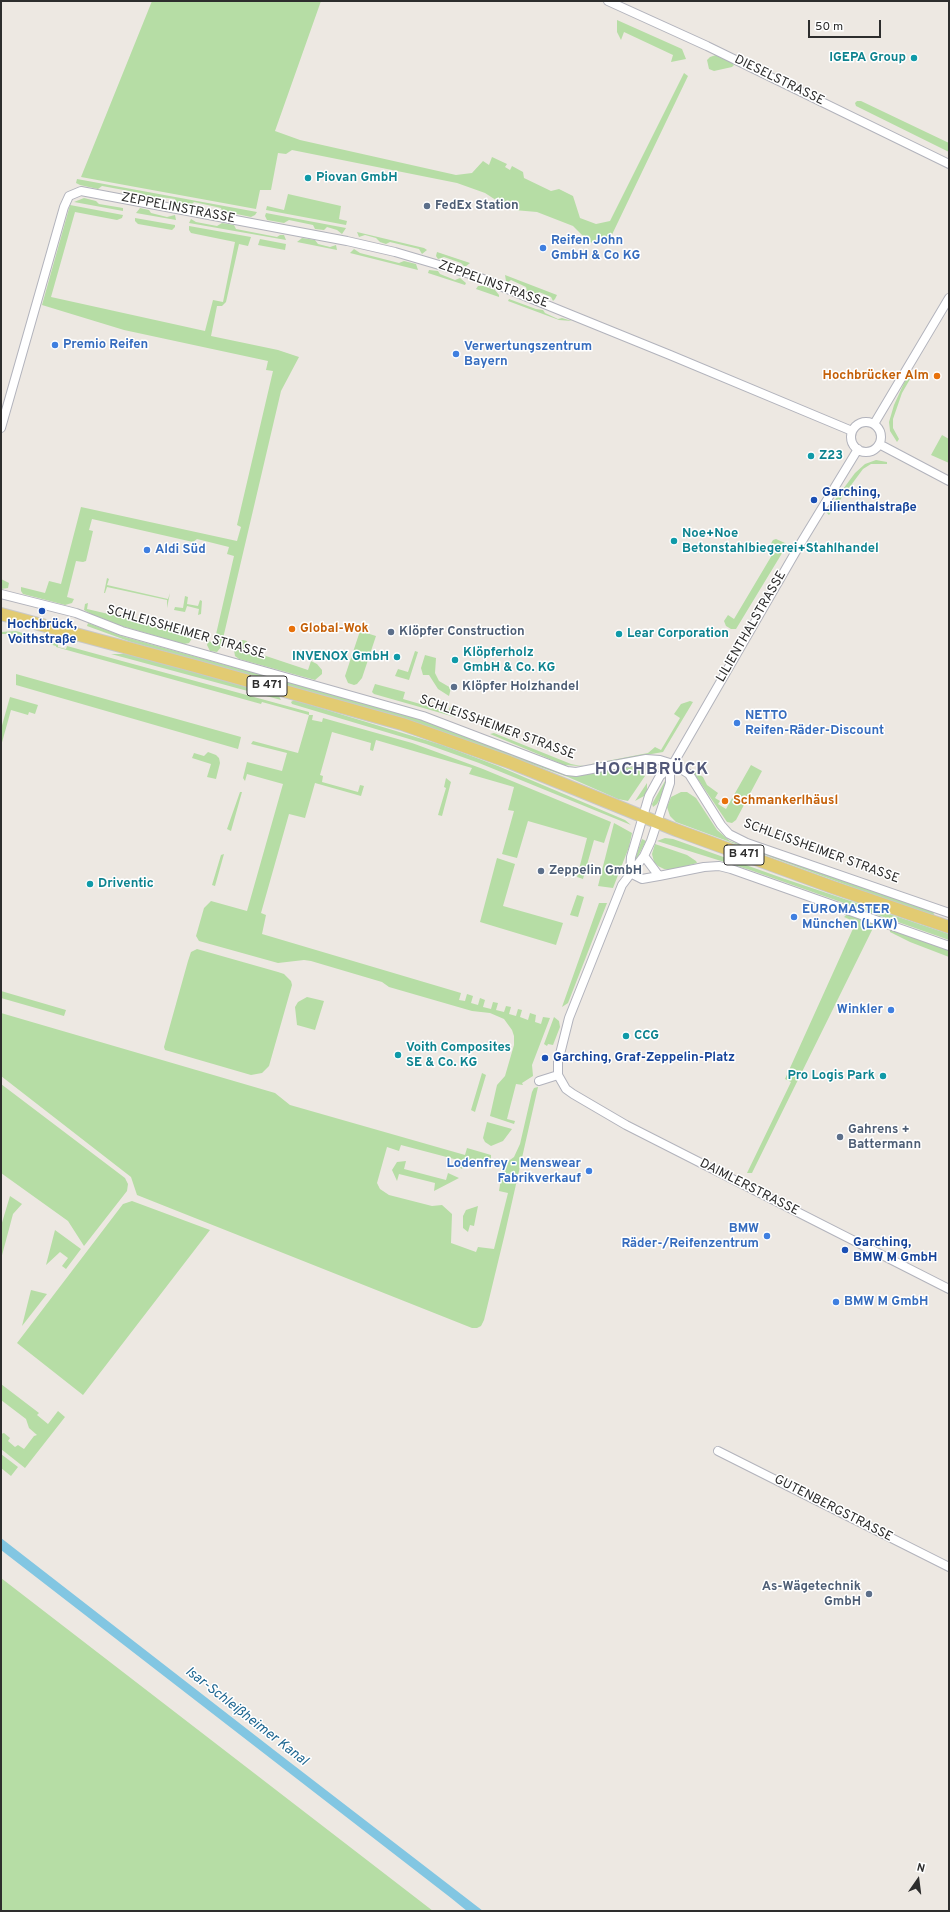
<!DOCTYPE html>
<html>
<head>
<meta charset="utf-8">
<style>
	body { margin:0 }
	#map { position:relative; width:950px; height:1912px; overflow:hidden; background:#ede8e2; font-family:Overpass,sans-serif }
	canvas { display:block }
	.frame { position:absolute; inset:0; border:2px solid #2d2d2d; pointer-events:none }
	.north { position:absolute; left:898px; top:1860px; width:40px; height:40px; -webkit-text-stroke:3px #fff; paint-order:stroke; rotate:14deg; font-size:11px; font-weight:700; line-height:16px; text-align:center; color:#2d2d2d }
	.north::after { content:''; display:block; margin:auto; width:14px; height:18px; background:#2d2d2d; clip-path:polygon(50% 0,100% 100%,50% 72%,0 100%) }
	.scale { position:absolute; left:808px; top:20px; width:73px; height:18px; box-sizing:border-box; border:2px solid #2d2d2d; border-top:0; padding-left:5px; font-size:12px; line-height:14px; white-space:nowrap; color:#2d2d2d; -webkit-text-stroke:3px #fff; paint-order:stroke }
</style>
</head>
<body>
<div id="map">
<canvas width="950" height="1912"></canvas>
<div class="frame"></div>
<div class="north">N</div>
<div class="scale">50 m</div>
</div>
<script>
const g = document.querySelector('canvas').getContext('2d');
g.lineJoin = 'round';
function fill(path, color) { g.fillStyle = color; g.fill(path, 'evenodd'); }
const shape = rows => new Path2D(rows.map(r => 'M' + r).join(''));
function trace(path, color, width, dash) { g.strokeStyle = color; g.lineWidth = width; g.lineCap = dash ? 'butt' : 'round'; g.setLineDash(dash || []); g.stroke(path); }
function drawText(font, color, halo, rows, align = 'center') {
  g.font = font + ' Overpass,sans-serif'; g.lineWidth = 3; g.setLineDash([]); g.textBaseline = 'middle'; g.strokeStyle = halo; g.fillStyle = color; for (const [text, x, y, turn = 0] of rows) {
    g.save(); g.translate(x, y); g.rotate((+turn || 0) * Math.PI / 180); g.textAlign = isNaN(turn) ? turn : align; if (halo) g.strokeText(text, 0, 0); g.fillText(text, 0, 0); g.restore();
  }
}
fill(shape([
	[152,1,321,1,275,131,300,140,456,175,472,173,483,161,489,165,492,157,507,164,505,167,510,170,512,166,523,172,524,178,551,191,559,189,573,196,580,218,596,224,610,221,684,73,688,76,607,245,589,242,573,226,537,212,514,210,502,204,485,193,457,183,292,150,286,154,278,153,271,190,260,190,256,209,81,177],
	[617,20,682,49,686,59,671,62,673,55,624,32,621,40,617,32],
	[716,55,732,63,734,65,732,67,714,71,709,69,707,60,710,57],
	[857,101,861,101,949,143,949,152,856,106,855,103],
	[77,179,257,212,255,215,251,217,222,211,221,208,194,202,190,206,177,203,175,199,160,197,155,199,143,197,140,193,102,186,98,189,80,185,76,183],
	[288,194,341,206,339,219,347,221,346,225,266,210,267,206,284,210],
	[84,198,96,201,99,204,123,208,123,211,74,202],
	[70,205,123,215,122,218,117,220,75,212,51,297,205,331,213,300,223,302,235,242,191,233,189,230,189,226,251,237,248,246,239,244,226,302,222,306,217,306,211,336,278,350,299,357,281,391,221,647,217,652,210,651,207,645,208,641,214,643,234,556,227,554,229,547,197,539,193,542,92,519,89,530,93,531,86,561,83,562,76,561,67,597,74,599,72,603,65,605,50,601,23,594,21,591,21,587,45,593,49,581,61,584,81,507,237,541,241,527,237,525,273,371,266,370,268,361,124,330,42,305],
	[140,208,149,210,151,213,167,217,175,215,176,220,136,213],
	[266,213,346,228,342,234,337,230,327,227,324,230,315,229,313,225,289,220,284,223,267,220,265,216],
	[135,218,175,225,175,227,172,230,138,224,135,221],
	[191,219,196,222,217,226,222,223,234,225,236,229,277,237,280,235,284,235,286,240,189,223],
	[357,232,424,248,427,250,422,254,419,249,390,242,386,244,380,242,376,238,365,235,359,237],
	[302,238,315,240,318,244,330,247,336,245,337,250,297,242],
	[260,239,286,244,285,250,258,245],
	[354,249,360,253,399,263,404,261,416,264,418,270,350,253],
	[437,252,470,263,465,267,461,263,444,257,438,259,436,256],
	[429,270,438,271,440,274,455,280,460,278,466,283,465,285,428,273],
	[505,275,557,295,555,299,553,301,551,297,539,292,537,294,527,291,526,287,511,280,508,282,506,281],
	[478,286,483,286,495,290,499,295,499,297,476,289],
	[509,299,536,309,543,310,545,313,558,319,562,318,572,321,559,320,508,301],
	[909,372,913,374,902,393,893,419,893,428,899,439,897,442,890,431,889,422,894,405],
	[942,435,949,439,949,463,931,455],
	[876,460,887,462,887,464,871,464,863,469,829,515,826,512,855,473,865,464],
	[776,539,785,543,787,545,736,629,731,629,726,626,724,621,728,615,734,619,775,550,769,547,773,540],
	[107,578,109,579,107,585,168,599,170,593,167,608,167,600,107,587,105,593,104,593],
	[1,579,9,583,8,588,1,589],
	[185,596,188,597,187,604,198,606,200,600,202,601,201,614,198,615,199,609,187,606,185,612,174,610,175,607,183,608],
	[88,603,87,609,190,633,193,627,191,640,189,643,184,644,101,620,84,610,85,604],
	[88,623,125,637,431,722,541,763,590,773,632,767,638,769,645,776,628,801,618,799,568,777,430,728,302,690,131,642,87,626],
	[16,631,58,644,58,647,66,649,67,646,309,712,309,715,313,715,312,720,322,722,323,718,412,743,483,769,611,822,604,843,594,840,583,879,577,877,587,838,528,821,517,858,502,854,514,811,508,810,514,787,469,774,472,768,376,740,373,751,370,750,371,743,332,732,320,775,323,776,322,782,358,792,360,785,364,786,361,796,315,783,305,818,289,814,261,913,266,915,262,934,461,993,459,1000,465,1001,467,994,473,996,471,1003,478,1005,480,998,485,1000,483,1007,491,1009,493,1002,498,1003,496,1010,504,1012,506,1006,511,1007,509,1014,516,1016,518,1009,522,1010,520,1017,528,1020,530,1013,536,1015,535,1022,541,1024,543,1017,550,1018,532,1065,533,1076,522,1083,523,1085,516,1084,507,1119,515,1121,514,1124,490,1116,497,1085,505,1076,514,1045,514,1036,512,1030,504,1019,490,1013,472,1011,389,987,382,982,311,961,304,960,278,963,199,941,196,936,204,908,211,901,247,911,283,784,247,774,245,781,243,778,247,762,282,771,287,753,251,744,253,741,298,753,309,715,262,702,261,704,56,647,56,646,15,634,1,634,1,632],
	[360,631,376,636,362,678,357,684,354,685,348,683,345,676],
	[243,640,247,641,245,649,308,670,311,661,317,664,322,670,322,674,315,680,239,659,235,656,234,650,240,641],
	[415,651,418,652,409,680,395,676,398,669,408,672],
	[111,654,128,654,278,694,281,700],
	[425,655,436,658,435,673,439,681,451,688,449,696,438,689,429,675,423,675,421,668],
	[16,674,241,737,238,749,16,685],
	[375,684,405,692,403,699,448,712,450,707,457,709,455,717,374,694,372,692],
	[10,697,38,705,35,714,29,712,28,715,11,710,1,746,1,729],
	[294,700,442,745,498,766,625,820,631,825,479,763,426,744,292,704,291,702],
	[690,701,693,702,663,752,600,763,579,766,564,765,490,734,494,733,571,764,581,766,648,753,655,747,661,750,680,718,674,714,681,704],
	[208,752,216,755,219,758,220,763,216,779,207,777,211,764,192,758,194,753,204,756],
	[751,765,762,771,736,820,732,823,727,822,691,769,703,777,707,785,718,793,715,798,720,801,718,804,726,809],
	[446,778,451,782,442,816,438,815,446,788,444,787],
	[665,781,666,782,662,795,657,804,653,807,652,804],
	[647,783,647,791,644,796,635,801],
	[240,792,242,792,231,831,227,829],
	[681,792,687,792,696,798,717,830,730,841,933,912,936,918,676,822,670,816,667,807,671,797],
	[614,823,632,833,629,847,613,888,598,886],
	[665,838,673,839,785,879,949,934,949,940,750,870,657,841],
	[642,839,646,841,636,860,635,859],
	[655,844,687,855,696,861,697,863,671,870,664,869,658,866,654,862,652,854],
	[224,854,215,886,212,885,221,855],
	[497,858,515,864,503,906,563,923,556,945,480,922],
	[577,895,584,897,578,917,570,915],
	[599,903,607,903,568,1003,562,1007],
	[847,914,875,924,752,1173,747,1173,791,1082,785,1079,856,922,844,917],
	[890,929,949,950,949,957,910,942,890,932],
	[197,949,278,972,284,974,291,981,292,985,269,1066,262,1073,251,1075,165,1050,164,1047,188,961,191,952],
	[1,991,66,1010,64,1016,1,998],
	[307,997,324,1001,315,1030,297,1025,295,1007,298,1002],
	[1,1013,275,1093,290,1105,465,1155,467,1148,491,1155,491,1159,480,1164,477,1164,471,1167,463,1166,462,1169,456,1165,458,1160,401,1145,399,1151,387,1147,377,1183,380,1189,389,1195,432,1206,442,1205,452,1214,451,1243,476,1252,478,1247,494,1249,508,1193,499,1191,503,1165,514,1157,520,1144,532,1092,534,1088,538,1087,505,1233,484,1320,481,1326,477,1328,472,1328,137,1195,131,1177,1,1076],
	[554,1017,559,1021,560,1027,553,1045,548,1044,547,1046,544,1044],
	[482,1073,486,1075,475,1112,471,1110],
	[1,1084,125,1178,128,1184,127,1191,84,1246,68,1221,1,1173],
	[487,1122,512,1129,503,1141,491,1146,485,1142,483,1138],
	[406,1161,404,1169,446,1180,448,1173,459,1178,434,1191,435,1183,399,1174,397,1181,392,1170,397,1162],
	[10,1196,22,1204,13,1214,1,1259,1,1226],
	[132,1201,210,1230,83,1395,17,1343,123,1204],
	[478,1206,474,1226,470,1225,468,1232,463,1228,463,1216,466,1210],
	[55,1230,81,1249,66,1269,62,1266,68,1258,60,1252,46,1265],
	[31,1290,47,1294,22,1326],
	[1,1384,39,1413,37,1415,48,1424,58,1411,65,1417,25,1468,1,1449,1,1434,4,1433,10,1438,8,1441,15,1447,18,1445,24,1449,34,1436,37,1435,29,1428,26,1419,1,1400],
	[1,1454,18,1467,11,1476,1,1468],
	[1,1578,433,1911,1,1911]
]), '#b6dda5');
fill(shape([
	[1,1538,274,1750,483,1911,467,1911,451,1898,1,1550]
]), '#82c6e2');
const minor = shape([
	[608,1,707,46,949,164],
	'851 437a15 15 0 1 1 30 0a15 15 0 1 1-30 0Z',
	[874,424,949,298],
	[1,428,64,207,69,196,81,191,347,241,395,252,473,275,670,355,852,431],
	[879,444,949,481],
	[858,449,799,546,673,764,670,772,670,783,651,841,644,856,622,885,569,1018,558,1062,558,1075,566,1089,573,1094,626,1125,949,1289],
	[1,594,76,613,122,631,423,716,567,771,576,772,646,759,660,760,673,764,689,774,721,825,729,834,747,843,949,913],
	[644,856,659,876,704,867,719,866,731,869,949,946],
	[630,873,631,857,649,796,660,776,672,766],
	[630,873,642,879,659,876],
	[539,1081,558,1075],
	[718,1451,949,1567]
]);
const primary = shape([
	[1,614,195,666,402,724,509,762,676,830,832,887,949,927]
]);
trace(minor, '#b2b3bc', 10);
trace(primary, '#c8c8c8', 14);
trace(minor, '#fff', 8);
trace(primary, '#e2cb72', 12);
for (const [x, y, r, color] of [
	[914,58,4,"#0f9aa8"],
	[308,178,4,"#0f9aa8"],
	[427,206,4,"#5c6f8a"],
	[543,248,4,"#3f7fe0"],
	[55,345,4,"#3f7fe0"],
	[456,354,4,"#3f7fe0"],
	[937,376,4,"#e8710a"],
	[811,456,4,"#0f9aa8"],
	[814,500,4,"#1a4fb4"],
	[674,541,4,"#0f9aa8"],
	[147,550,4,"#3f7fe0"],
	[42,611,4,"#1a4fb4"],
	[292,629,4,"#e8710a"],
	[391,632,4,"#5c6f8a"],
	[619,634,4,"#0f9aa8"],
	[397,657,4,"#0f9aa8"],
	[455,660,4,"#0f9aa8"],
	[454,687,4,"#5c6f8a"],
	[737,723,4,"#3f7fe0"],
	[725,801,4,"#e8710a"],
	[541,871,4,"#5c6f8a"],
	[90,884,4,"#0f9aa8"],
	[794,917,4,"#3f7fe0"],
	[891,1010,4,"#3f7fe0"],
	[626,1036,4,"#0f9aa8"],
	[398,1055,4,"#0f9aa8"],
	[545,1058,4,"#1a4fb4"],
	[883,1076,4,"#0f9aa8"],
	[840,1137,4,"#5c6f8a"],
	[589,1171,4,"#3f7fe0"],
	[767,1236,4,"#3f7fe0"],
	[845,1250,4,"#1a4fb4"],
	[836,1302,4,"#3f7fe0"],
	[869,1594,4,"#5c6f8a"]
]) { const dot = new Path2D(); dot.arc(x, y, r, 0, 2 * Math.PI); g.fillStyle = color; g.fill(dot); trace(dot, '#fff', 1.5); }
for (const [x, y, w] of [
	[267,686,40],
	[744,855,40]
]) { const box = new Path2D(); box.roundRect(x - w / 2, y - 10, w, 20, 3); g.fillStyle = '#fff'; g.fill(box); trace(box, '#2d2d2d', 1); }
drawText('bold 12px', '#2d2d2d', null, [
	["B 471",267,686],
	["B 471",744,855]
]);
drawText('bold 13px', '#0d838f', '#fff', [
	["IGEPA Group",906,58,"right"],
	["Piovan GmbH",316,178],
	["Z23",819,456],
	["Noe+Noe",682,534],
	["Betonstahlbiegerei+Stahlhandel",682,549],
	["Lear Corporation",627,634],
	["Klöpferholz",463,653],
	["GmbH & Co. KG",463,668],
	["INVENOX GmbH",389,657,"right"],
	["Driventic",98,884],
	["CCG",634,1036],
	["Voith Composites",406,1048],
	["SE & Co. KG",406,1063],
	["Pro Logis Park",875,1076,"right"]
], 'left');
drawText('13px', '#2d2d2d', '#fff', [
	["DIESELSTRASSE",779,81,26],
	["ZEPPELINSTRASSE",178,209,11],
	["ZEPPELINSTRASSE",493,285,20],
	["LILIENTHALSTRASSE",752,627,-60],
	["SCHLEISSHEIMER STRASSE",186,633,16],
	["SCHLEISSHEIMER STRASSE",497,728,20],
	["SCHLEISSHEIMER STRASSE",821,852,20],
	["DAIMLERSTRASSE",749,1188,27],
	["GUTENBERGSTRASSE",833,1509,27]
]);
drawText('bold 13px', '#4e5e75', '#fff', [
	["FedEx Station",435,206],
	["Klöpfer Construction",399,632],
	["Klöpfer Holzhandel",462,687],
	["Zeppelin GmbH",549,871],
	["Gahrens +",848,1130],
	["Battermann",848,1145],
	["As-Wägetechnik",861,1587,"right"],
	["GmbH",861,1602,"right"]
], 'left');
drawText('bold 13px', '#366cbe', '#fff', [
	["Reifen John",551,241],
	["GmbH & Co KG",551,256],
	["Premio Reifen",63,345],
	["Verwertungszentrum",464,347],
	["Bayern",464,362],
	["Aldi Süd",155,550],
	["NETTO",745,716],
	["Reifen-Räder-Discount",745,731],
	["EUROMASTER",802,910],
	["München (LKW)",802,925],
	["Winkler",883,1010,"right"],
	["Lodenfrey - Menswear",581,1164,"right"],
	["Fabrikverkauf",581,1179,"right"],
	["BMW",759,1229,"right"],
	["Räder-/Reifenzentrum",759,1244,"right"],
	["BMW M GmbH",844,1302]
], 'left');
drawText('bold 13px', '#c56008', '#fff', [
	["Hochbrücker Alm",929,376,"right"],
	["Global-Wok",300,629],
	["Schmankerlhäusl",733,801]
], 'left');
drawText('bold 13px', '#164399', '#fff', [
	["Garching,",822,493],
	["Lilienthalstraße",822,508],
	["Hochbrück,",42,625,"center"],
	["Voithstraße",42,640,"center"],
	["Garching, Graf-Zeppelin-Platz",553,1058],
	["Garching,",853,1243],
	["BMW M GmbH",853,1258]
], 'left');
drawText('italic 14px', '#1d6691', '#fff', [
	["Isar-Schleißheimer Kanal",246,1717,38]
]);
g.letterSpacing = '1px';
drawText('bold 17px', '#525879', '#fff', [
	["HOCHBRÜCK",652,771]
]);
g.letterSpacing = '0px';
</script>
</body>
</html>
